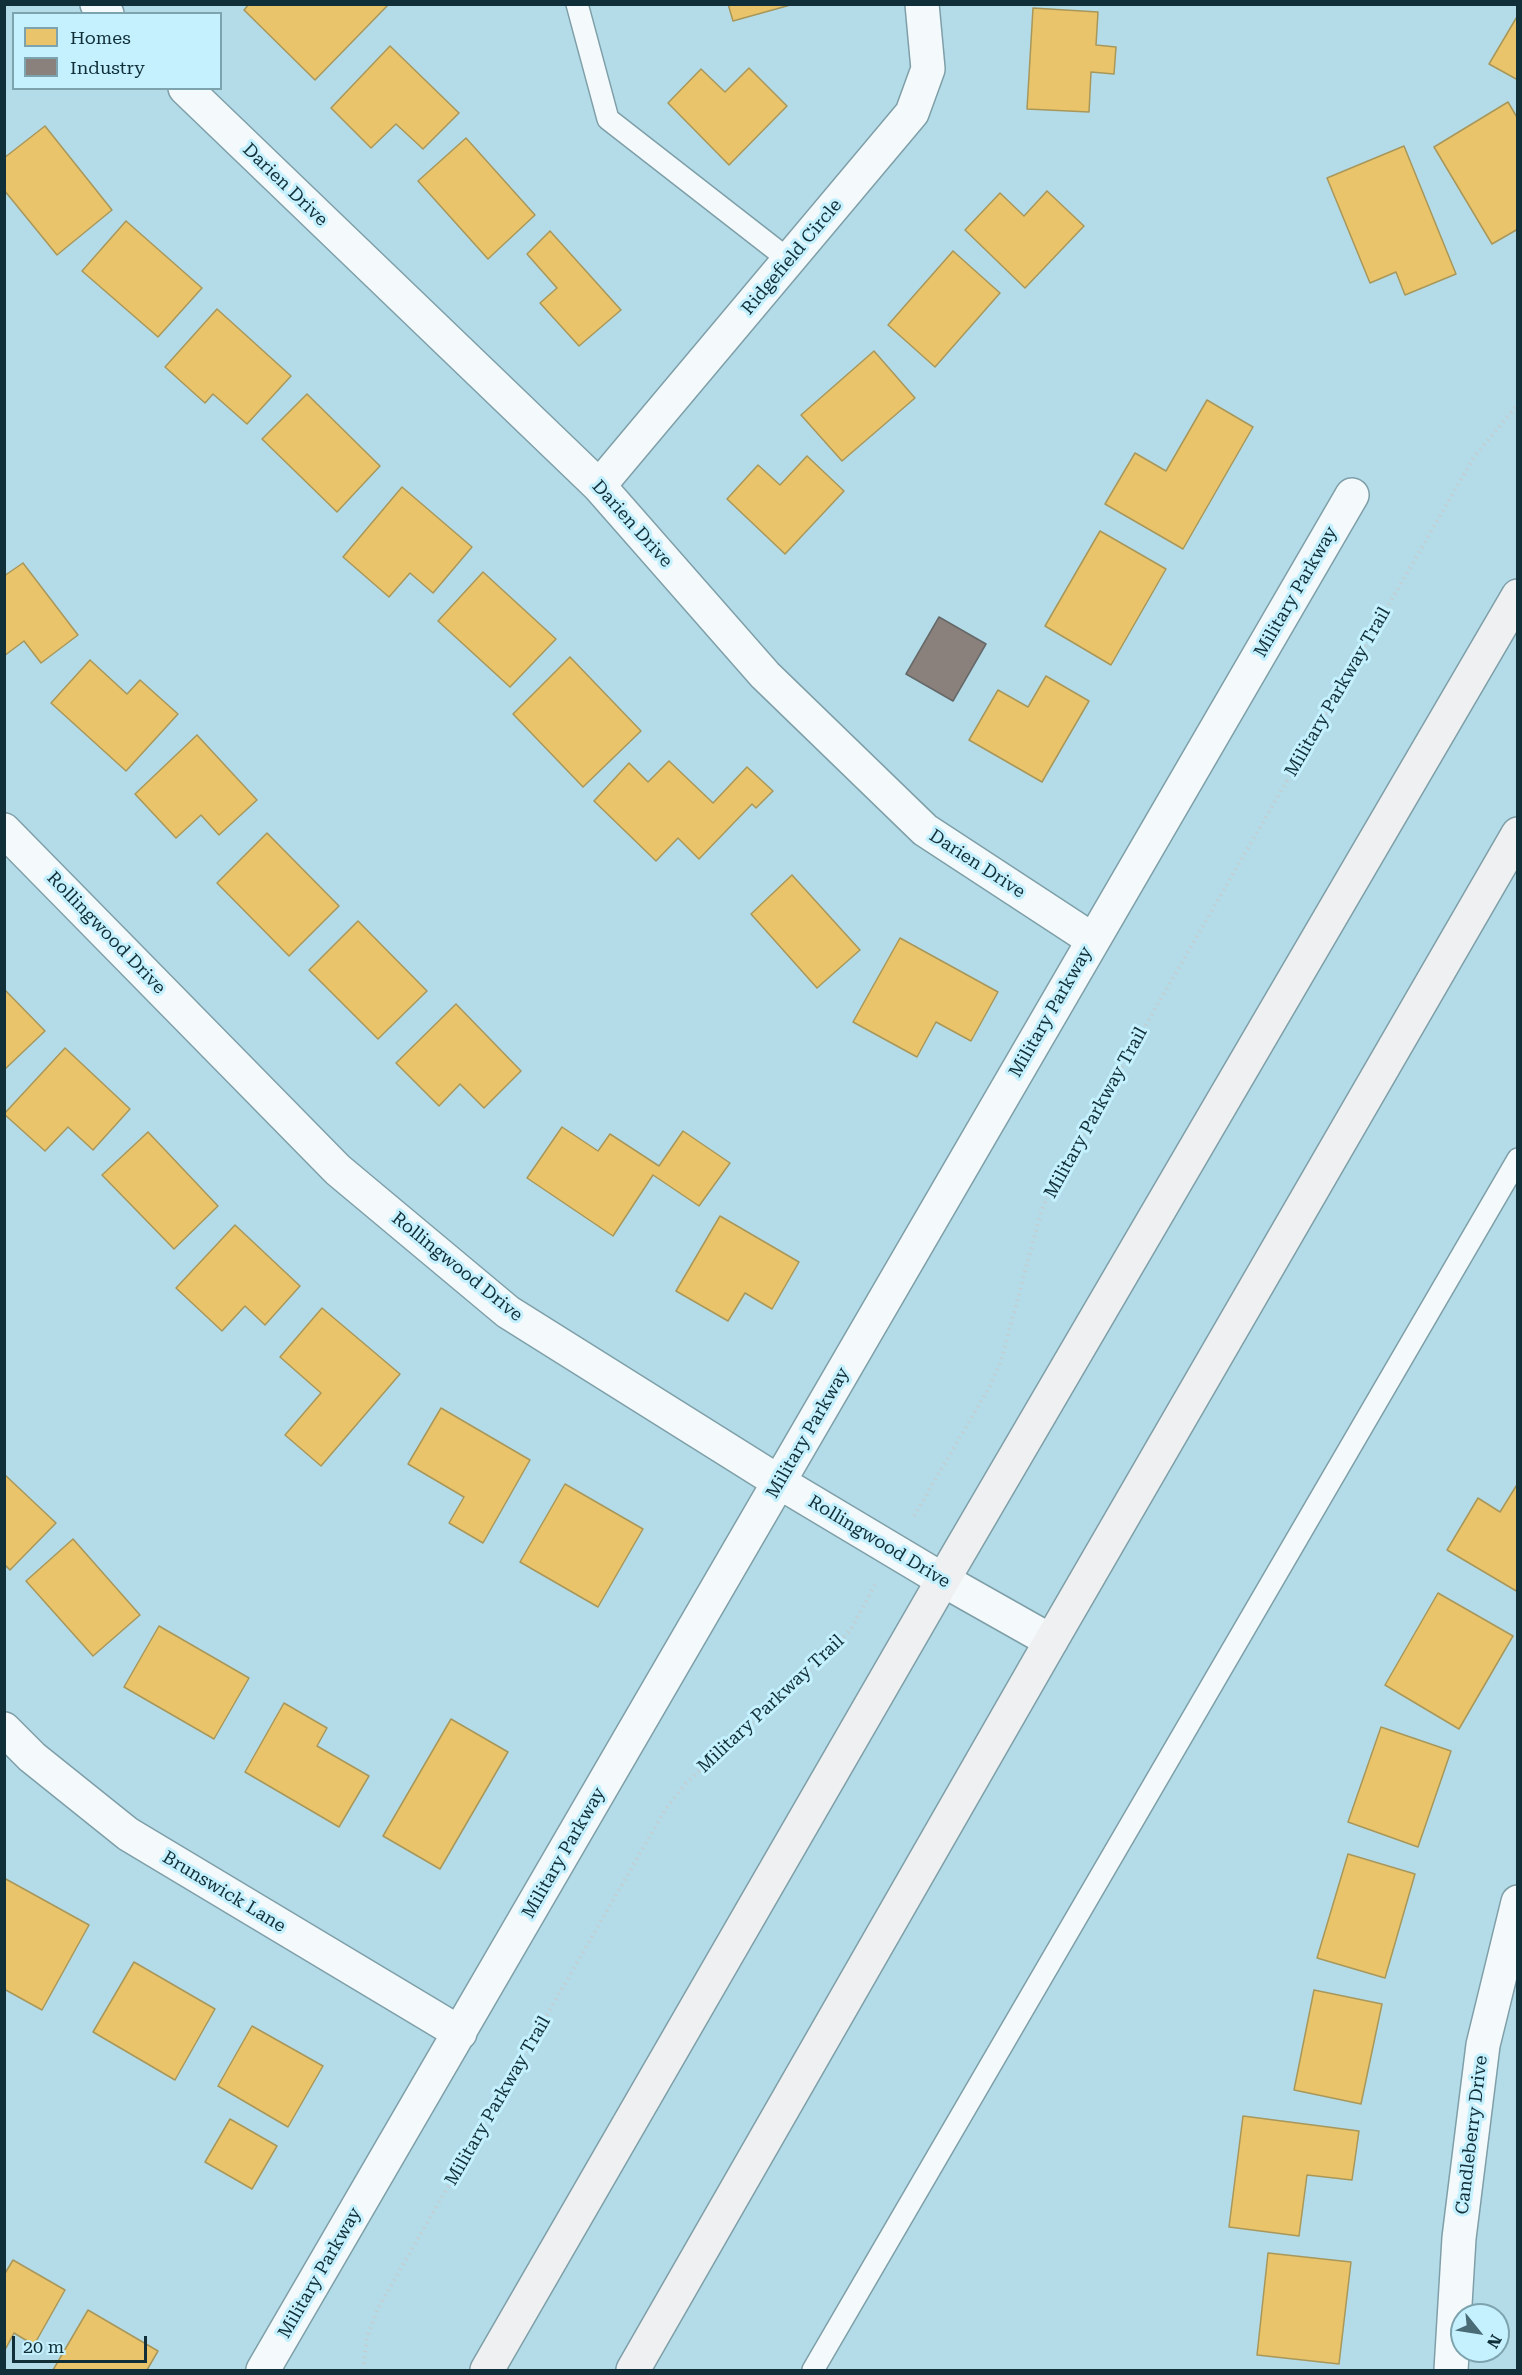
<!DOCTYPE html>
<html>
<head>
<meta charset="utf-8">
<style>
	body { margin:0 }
	#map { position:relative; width:1522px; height:2375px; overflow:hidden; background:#b4dce8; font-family:"Roboto Serif",serif }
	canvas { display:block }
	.frame { position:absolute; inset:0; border:6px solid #102f38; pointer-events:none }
	.legend { position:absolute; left:12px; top:12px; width:210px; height:78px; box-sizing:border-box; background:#c5f0fd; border:2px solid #7da3ae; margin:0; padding:8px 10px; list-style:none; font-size:18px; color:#102f38 }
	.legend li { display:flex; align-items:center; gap:12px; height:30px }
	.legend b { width:30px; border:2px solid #7da3ae }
	.north { position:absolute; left:1450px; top:2303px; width:60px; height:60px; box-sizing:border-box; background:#c5f0fd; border:2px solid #7da3ae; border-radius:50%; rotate:120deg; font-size:16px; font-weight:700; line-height:24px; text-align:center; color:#102f38 }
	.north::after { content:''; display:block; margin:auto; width:21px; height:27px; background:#496c76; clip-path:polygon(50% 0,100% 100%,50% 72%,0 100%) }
	.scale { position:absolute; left:12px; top:2336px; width:135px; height:27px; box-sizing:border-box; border:3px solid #102f38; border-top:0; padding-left:8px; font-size:18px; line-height:21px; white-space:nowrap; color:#102f38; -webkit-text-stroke:4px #c5f0fd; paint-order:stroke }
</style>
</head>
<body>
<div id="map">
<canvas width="1522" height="2375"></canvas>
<div class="frame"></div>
<ul class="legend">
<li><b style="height:16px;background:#e9c46a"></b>Homes</li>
<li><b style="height:16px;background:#8a817c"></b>Industry</li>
</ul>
<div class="north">N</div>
<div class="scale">20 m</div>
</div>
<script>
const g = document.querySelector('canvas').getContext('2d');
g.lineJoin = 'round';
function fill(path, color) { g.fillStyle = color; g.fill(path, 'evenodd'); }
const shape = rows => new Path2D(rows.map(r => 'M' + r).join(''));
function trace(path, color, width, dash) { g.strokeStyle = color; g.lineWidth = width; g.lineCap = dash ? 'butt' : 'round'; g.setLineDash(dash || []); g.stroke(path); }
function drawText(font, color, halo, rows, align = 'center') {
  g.font = font + ' "Roboto Serif",serif'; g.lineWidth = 6; g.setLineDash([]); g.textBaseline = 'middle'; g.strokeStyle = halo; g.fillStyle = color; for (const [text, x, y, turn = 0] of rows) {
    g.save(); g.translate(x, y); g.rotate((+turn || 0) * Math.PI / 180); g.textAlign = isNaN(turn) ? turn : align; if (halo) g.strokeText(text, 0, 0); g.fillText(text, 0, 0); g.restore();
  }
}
const homes = shape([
	[249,4,389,4,315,80,244,10,249,4],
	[728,4,794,4,733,21,728,4],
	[1033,8,1098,12,1096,45,1116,47,1114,74,1091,72,1089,112,1027,109,1033,8],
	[1518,15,1518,80,1489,64,1518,15],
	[390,46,459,113,423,149,396,124,371,148,331,108,390,46],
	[749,68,787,106,729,165,668,103,701,69,725,92,749,68],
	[1508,102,1518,119,1518,229,1492,244,1434,147,1508,102],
	[45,126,112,210,57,255,4,190,4,158,45,126],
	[466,138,535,215,488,259,418,181,466,138],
	[1404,146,1456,274,1405,295,1396,272,1370,283,1327,178,1404,146],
	[1047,191,1084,226,1025,288,965,230,1000,193,1024,216,1047,191],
	[126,221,202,288,158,337,82,271,126,221],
	[550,231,621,310,579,346,540,303,557,288,527,254,550,231],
	[953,251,1000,293,935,367,888,325,953,251],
	[217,309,291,376,247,424,213,394,205,403,165,367,217,309],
	[874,351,915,398,842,461,801,415,874,351],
	[307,394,380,466,337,512,262,439,307,394],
	[1207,400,1253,427,1183,549,1105,504,1135,453,1166,471,1207,400],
	[807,456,844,491,785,554,727,499,758,465,780,485,807,456],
	[402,487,472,547,433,593,410,573,389,597,343,557,402,487],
	[1100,531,1166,569,1111,665,1045,626,1100,531],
	[23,563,78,635,41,663,24,641,4,656,4,576,23,563],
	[483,572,556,639,510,687,438,621,483,572],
	[570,657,641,731,583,787,513,714,570,657],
	[90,660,127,694,140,680,178,714,126,771,51,703,90,660],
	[1046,676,1089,701,1042,782,969,740,998,690,1028,707,1046,676],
	[197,735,257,800,219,835,201,815,176,838,135,794,197,735],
	[669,761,713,803,747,767,773,791,756,808,752,804,699,859,678,838,656,861,594,801,629,763,648,782,669,761],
	[267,833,339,906,289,956,217,883,267,833],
	[792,875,860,950,817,988,751,914,792,875],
	[358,921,427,991,378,1039,309,970,358,921],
	[900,938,998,992,971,1041,936,1022,917,1057,853,1022,900,938],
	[4,989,45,1031,4,1070,4,989],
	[456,1004,521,1071,484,1108,460,1084,439,1106,396,1063,456,1004],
	[65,1048,130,1109,93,1150,68,1127,45,1151,4,1114,65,1048],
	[562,1127,598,1151,610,1134,659,1166,683,1131,730,1163,699,1206,653,1175,613,1236,527,1178,562,1127],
	[148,1132,218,1206,174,1249,102,1175,148,1132],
	[720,1216,799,1262,772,1309,745,1293,728,1321,676,1291,720,1216],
	[235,1225,300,1286,265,1325,245,1306,222,1331,176,1288,235,1225],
	[322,1308,400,1374,321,1466,285,1435,321,1393,280,1357,322,1308],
	[441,1408,530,1460,483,1543,449,1523,464,1497,408,1464,441,1408],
	[4,1474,56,1523,10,1570,4,1564,4,1474],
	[1518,1483,1518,1592,1447,1550,1478,1498,1500,1512,1518,1483],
	[565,1484,643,1529,598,1607,520,1562,565,1484],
	[73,1539,140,1615,93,1656,26,1581,73,1539],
	[1438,1593,1513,1636,1459,1729,1385,1685,1438,1593],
	[159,1626,249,1678,214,1739,124,1687,159,1626],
	[284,1703,327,1728,317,1746,369,1776,339,1827,245,1772,284,1703],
	[451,1719,508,1752,440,1869,383,1836,451,1719],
	[1381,1727,1451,1751,1418,1847,1348,1822,1381,1727],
	[1348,1854,1415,1874,1385,1978,1317,1958,1348,1854],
	[4,1878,89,1925,42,2010,4,1989,4,1878],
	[134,1962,215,2009,175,2080,93,2032,134,1962],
	[1314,1990,1382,2004,1361,2104,1294,2090,1314,1990],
	[252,2026,323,2066,288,2127,218,2086,252,2026],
	[1243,2116,1359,2131,1352,2180,1307,2175,1299,2236,1229,2227,1243,2116],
	[230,2119,277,2146,252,2189,205,2162,230,2119],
	[1268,2253,1351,2262,1339,2364,1257,2355,1268,2253],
	[13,2260,65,2290,34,2345,14,2333,5,2350,4,2275,13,2260],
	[88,2310,158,2351,147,2370,53,2370,88,2310]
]);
fill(homes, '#e9c46a');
trace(homes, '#a8975b', 1.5);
const industry = shape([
	[939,617,986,644,953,701,906,674,939,617]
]);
fill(industry, '#8a817c');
trace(industry, '#656868', 1.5);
const service = shape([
	[577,4,608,119,789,260],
	[813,2370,1518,1159]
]);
const minor = shape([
	[97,4,107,14],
	[185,88,599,486,765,675,925,830,1093,940],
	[599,486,912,113,928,69,922,4],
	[4,830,338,1170,508,1312,779,1482,943,1580,1051,1641],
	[4,1729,32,1757,128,1834,460,2033],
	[263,2370,1352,495],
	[1451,2370,1459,2238,1483,2045,1518,1902]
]);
const secondary = shape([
	[487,2370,943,1580,1518,596],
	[633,2370,1051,1641,1518,834]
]);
trace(service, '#7f9fa8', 24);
trace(minor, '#7f9fa8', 36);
trace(secondary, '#7f9fa8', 36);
trace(shape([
	[914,1516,990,1386,1001,1361,1041,1212,1051,1189,1474,457,1518,404],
	[363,2370,367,2337,378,2308,665,1810,686,1783,831,1651,851,1629,875,1585]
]), '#c2ced2', 4, [1.5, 4.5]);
trace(service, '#f4fafc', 21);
trace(minor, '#f4fafc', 33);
trace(secondary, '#eef0f1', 33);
drawText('18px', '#102f38', '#c5f0fd', [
	["Darien Drive",285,185,44],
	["Ridgefield Circle",792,257,-50],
	["Darien Drive",632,524,48],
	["Military Parkway",1296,592,-60],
	["Military Parkway Trail",1338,692,-60],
	["Darien Drive",977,864,33],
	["Rollingwood Drive",106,933,46],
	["Military Parkway",1051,1012,-60],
	["Military Parkway Trail",1096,1113,-61],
	["Rollingwood Drive",457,1267,39],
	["Military Parkway",808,1433,-60],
	["Rollingwood Drive",879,1542,31],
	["Military Parkway Trail",771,1704,-43],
	["Military Parkway",564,1853,-60],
	["Brunswick Lane",224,1892,31],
	["Military Parkway Trail",498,2101,-60],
	["Candleberry Drive",1472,2135,-83],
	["Military Parkway",320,2273,-60]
]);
</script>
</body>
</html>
